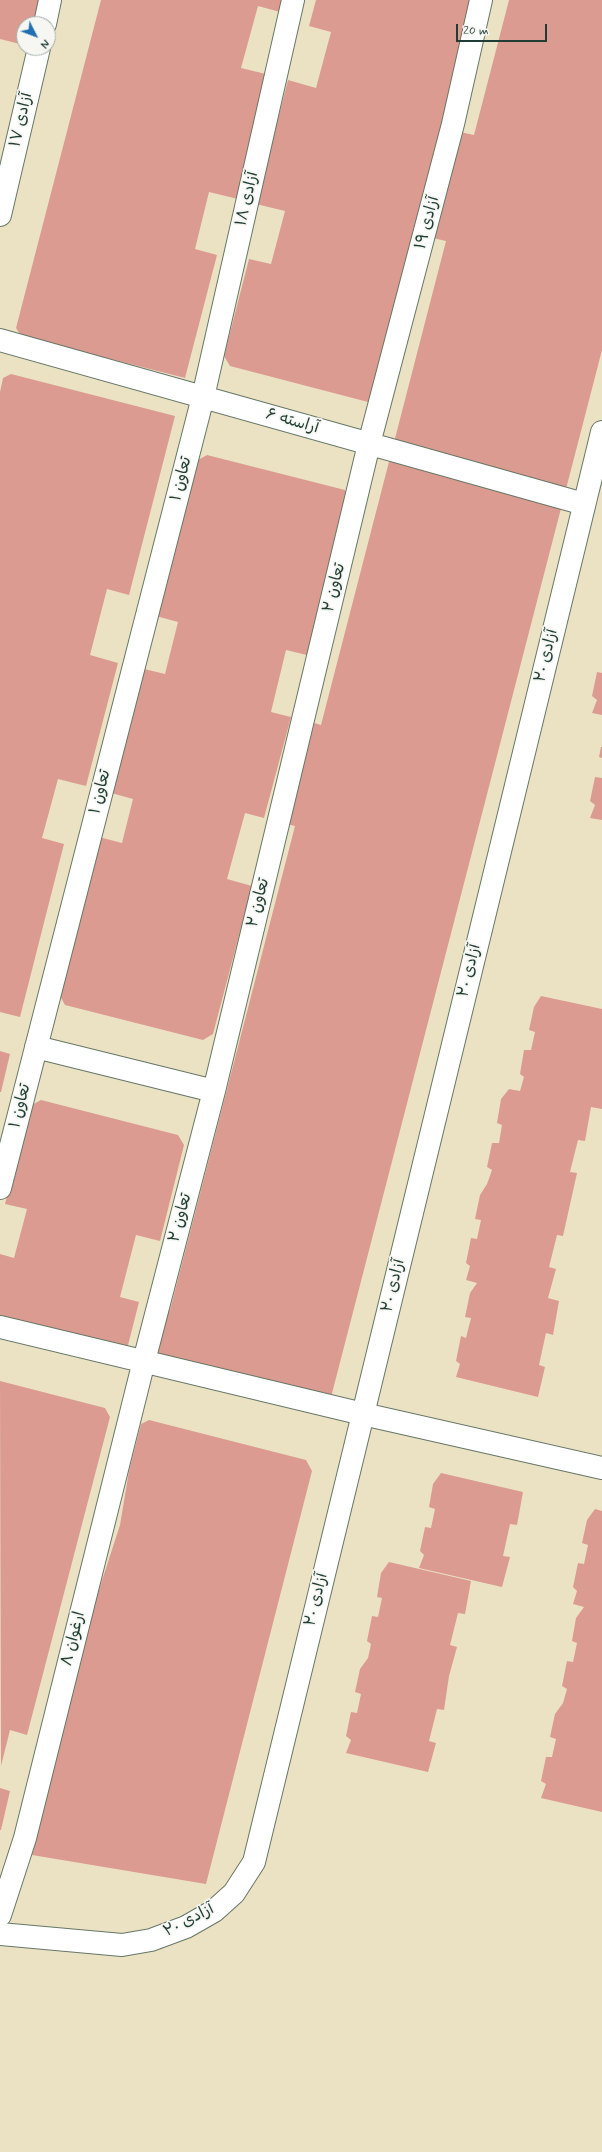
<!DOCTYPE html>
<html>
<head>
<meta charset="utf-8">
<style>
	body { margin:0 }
	#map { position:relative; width:602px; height:2152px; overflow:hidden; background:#ebe2c4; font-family:Mynerve,sans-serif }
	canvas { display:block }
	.north { position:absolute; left:16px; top:16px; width:40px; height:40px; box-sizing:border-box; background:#f6f6f2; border:1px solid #a0aca6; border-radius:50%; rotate:132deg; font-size:11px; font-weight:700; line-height:16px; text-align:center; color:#1f3d34 }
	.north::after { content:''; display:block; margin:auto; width:14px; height:18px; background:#1f6fb2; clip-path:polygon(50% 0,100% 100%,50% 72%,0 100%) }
	.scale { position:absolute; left:456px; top:24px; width:91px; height:18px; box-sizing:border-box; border:2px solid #1f3d34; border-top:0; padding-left:5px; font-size:12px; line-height:14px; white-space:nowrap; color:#1f3d34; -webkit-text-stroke:3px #f6f6f2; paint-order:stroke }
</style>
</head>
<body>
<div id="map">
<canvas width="602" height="2152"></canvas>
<div class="north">N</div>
<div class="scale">20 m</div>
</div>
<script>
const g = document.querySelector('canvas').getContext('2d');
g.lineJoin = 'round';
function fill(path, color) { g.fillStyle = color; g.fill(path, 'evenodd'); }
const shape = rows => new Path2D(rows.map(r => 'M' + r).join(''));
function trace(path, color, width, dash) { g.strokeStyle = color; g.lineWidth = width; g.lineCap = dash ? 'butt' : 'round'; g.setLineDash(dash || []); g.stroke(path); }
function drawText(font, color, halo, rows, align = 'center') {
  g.font = font + ' Mynerve,"Playpen Sans Arabic",sans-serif'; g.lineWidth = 3.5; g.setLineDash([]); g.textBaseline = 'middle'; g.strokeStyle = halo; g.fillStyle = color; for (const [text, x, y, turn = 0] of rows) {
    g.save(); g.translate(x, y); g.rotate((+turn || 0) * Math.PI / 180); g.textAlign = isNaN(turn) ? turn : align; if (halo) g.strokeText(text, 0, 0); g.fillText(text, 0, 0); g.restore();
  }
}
fill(shape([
	[0,0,45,0,39,24,24,24,24,45,0,39],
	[101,0,283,0,280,12,258,6,241,68,270,75,238,199,209,192,195,249,217,255,185,378,21,336,16,328],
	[316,0,480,0,378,396,368,402,230,366,224,356,249,259,271,264,285,211,256,204,288,80,316,88,331,32,309,26],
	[509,0,602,0,602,350,330,1401,143,1362,157,1306,170,1310,295,826,282,823,308,721,321,725,446,241,433,238,460,132,474,135],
	[11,374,175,416,129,595,107,589,90,655,118,663,86,786,58,779,42,838,64,844,20,1017,0,1012,0,392,3,378],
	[207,455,345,490,351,501,311,656,286,650,271,712,291,717,264,818,245,813,227,879,252,886,213,1034,203,1040,65,1005,59,994,99,837,122,843,133,799,104,791,136,667,165,674,178,622,156,616,196,461],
	[597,672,602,673,602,715,592,713,597,700,592,696],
	[601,747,602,747,602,758,599,757],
	[595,777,602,778,602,820,590,818,595,805,590,801],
	[541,996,602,1009,602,1109,591,1107,585,1141,578,1140,570,1172,577,1173,563,1236,557,1235,549,1267,556,1269,548,1298,559,1301,553,1335,546,1333,539,1365,545,1367,538,1397,456,1377,460,1364,456,1361,461,1336,466,1338,471,1318,465,1317,470,1293,477,1283,466,1280,470,1266,466,1263,471,1238,477,1239,481,1220,475,1219,480,1195,487,1184,492,1170,487,1167,492,1143,499,1143,502,1125,497,1123,501,1099,509,1089,520,1091,524,1077,520,1074,524,1050,531,1050,535,1032,529,1030,534,1007],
	[0,1051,10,1054,1,1092,0,1092],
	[41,1100,178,1135,184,1145,160,1241,136,1235,120,1297,139,1302,125,1357,0,1325,0,1254,14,1258,27,1209,5,1204,30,1106],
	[0,1381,105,1408,110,1417,27,1735,10,1730,1,1766],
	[149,1420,306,1460,312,1471,206,1884,14,1852,120,1525,129,1471,141,1424],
	[441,1473,523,1492,517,1525,510,1524,503,1556,510,1557,502,1587,419,1568,424,1555,420,1551,425,1527,431,1528,435,1509,429,1507,433,1484],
	[595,1509,602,1511,602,1812,541,1798,546,1784,541,1781,546,1757,552,1757,556,1739,550,1737,555,1714,563,1703,567,1689,562,1686,567,1661,573,1662,577,1643,572,1641,576,1618,584,1607,573,1604,577,1591,573,1587,578,1563,584,1564,588,1545,582,1543,587,1520],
	[389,1562,471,1581,465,1614,458,1613,450,1645,457,1647,449,1676,444,1710,437,1709,429,1741,436,1743,428,1772,346,1753,351,1740,346,1736,351,1712,357,1713,361,1694,355,1692,360,1669,368,1658,371,1644,367,1641,372,1616,378,1617,382,1598,377,1597,381,1573],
	[0,1788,10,1791,1,1830,0,1830]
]), '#dc9b90');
const minor = shape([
	[45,24,50,0],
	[0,215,39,48],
	[0,340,584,504],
	[36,1047,214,1091],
	[0,1188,203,397,293,0],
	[0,1327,363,1414,602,1468],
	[0,1915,25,1838,144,1361,214,1091,369,444,453,124,481,0]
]);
const tertiary = shape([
	[0,1934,122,1945,151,1940,186,1927,214,1911,234,1893,254,1862,602,432]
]);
trace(minor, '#676', 24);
trace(tertiary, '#676', 24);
trace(minor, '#fff', 22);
trace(tertiary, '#fff', 22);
drawText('16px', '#1f3d34', '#f6f6f2', [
	["آزادی ۱۷",22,120,-77],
	["آزادی ۱۸",248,199,-77],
	["آزادی ۱۹",428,223,-75],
	["آراسته ۶",292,422,16],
	["تعاون ۱",182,479,-76],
	["تعاون ۲",335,588,-76],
	["آزادی ۲۰",547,656,-76],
	["تعاون ۱",101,792,-76],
	["تعاون ۲",259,903,-76],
	["آزادی ۲۰",470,971,-76],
	["تعاون ۱",21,1106,-76],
	["تعاون ۲",181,1218,-75],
	["آزادی ۲۰",394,1286,-76],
	["آزادی ۲۰",317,1600,-76],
	["ارغوان ۸",74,1639,-76],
	["آزادی ۲۰",189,1921,-27]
]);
</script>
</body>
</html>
